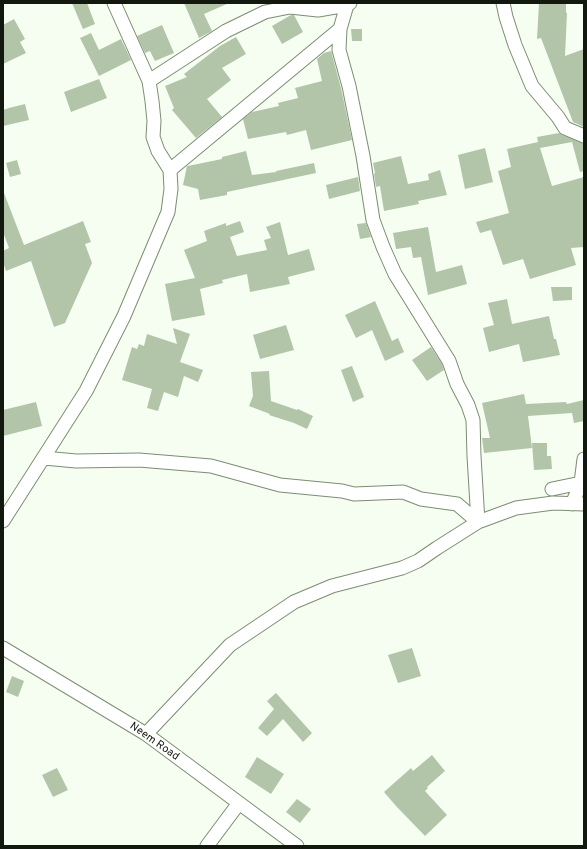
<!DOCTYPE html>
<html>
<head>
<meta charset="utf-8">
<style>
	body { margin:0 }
	#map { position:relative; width:587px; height:849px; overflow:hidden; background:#f6fef2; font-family:Overpass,sans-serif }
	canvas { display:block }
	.frame { position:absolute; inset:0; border:4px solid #12180e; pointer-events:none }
</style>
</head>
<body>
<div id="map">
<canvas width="587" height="849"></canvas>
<div class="frame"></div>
</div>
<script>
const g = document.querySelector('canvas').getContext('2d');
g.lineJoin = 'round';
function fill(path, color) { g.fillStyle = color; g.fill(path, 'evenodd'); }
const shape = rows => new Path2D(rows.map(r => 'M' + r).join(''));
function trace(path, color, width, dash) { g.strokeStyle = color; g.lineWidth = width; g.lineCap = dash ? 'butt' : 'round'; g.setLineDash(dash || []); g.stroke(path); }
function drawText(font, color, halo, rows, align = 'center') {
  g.font = font + ' Overpass,sans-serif'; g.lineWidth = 4; g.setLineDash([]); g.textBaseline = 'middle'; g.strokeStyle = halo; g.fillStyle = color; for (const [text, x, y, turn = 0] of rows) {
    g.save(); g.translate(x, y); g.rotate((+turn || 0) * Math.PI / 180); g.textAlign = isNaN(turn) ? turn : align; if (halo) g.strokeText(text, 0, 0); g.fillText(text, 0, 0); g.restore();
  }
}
fill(shape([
	[72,3,87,3,95,24,83,29],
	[184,3,229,3,204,14,212,31,199,38],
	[539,3,566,3,566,13,567,13,565,56,584,49,584,127,573,122,541,38,537,39],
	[291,15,294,15,303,32,282,44,272,26],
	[14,19,25,39,20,42,26,53,3,64,3,25],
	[162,25,174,53,155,61,150,51,145,53,137,36],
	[351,29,362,29,362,41,352,41],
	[91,33,99,50,121,39,131,60,99,76,80,38],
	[236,37,246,54,222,68,231,80,207,99,222,117,196,138,172,110,174,108,165,86,187,77,184,74,220,46],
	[331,51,341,88,352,140,311,150,306,130,287,135,286,132,248,139,243,119,252,112,279,106,278,103,298,98,295,88,322,81,317,59,324,53],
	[99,79,107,98,71,112,64,92],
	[25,104,29,120,3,126,3,110,9,108],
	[559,133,562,135,584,144,584,171,580,172,572,142,540,148,552,186,584,177,584,247,571,248,576,265,530,279,523,259,503,265,491,230,480,233,476,222,509,213,498,171,511,167,507,149,538,142,537,137],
	[485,148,493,182,465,189,458,155],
	[246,151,252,175,276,172,276,171,314,163,316,173,227,192,227,195,200,200,198,189,183,185,187,166,188,166,222,159,222,157],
	[401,156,408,184,429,180,428,174,440,170,447,195,418,201,419,204,384,211,380,186,376,187,374,174,375,173,373,163],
	[17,160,21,174,10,177,6,163],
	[358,177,360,191,329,199,326,185],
	[3,193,4,193,24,245,83,221,91,242,85,244,92,263,65,323,54,327,31,261,6,271,3,262,3,251,9,248,3,232],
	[240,221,244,232,230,237,237,256,267,250,264,240,271,238,266,227,280,222,288,255,309,249,315,270,288,277,290,284,250,292,247,274,222,280,223,283,200,289,205,315,172,321,165,284,195,278,184,250,207,241,204,231,226,223,226,226],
	[366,223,371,237,360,239,357,224],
	[428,227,436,272,462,265,467,284,428,295,421,257,413,258,411,247,396,249,393,233],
	[551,287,572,287,572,300,553,301],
	[507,299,512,324,549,316,554,339,556,339,560,355,523,362,519,344,489,352,483,328,494,325,488,303],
	[375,301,392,341,398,338,404,352,385,361,372,330,356,338,345,315],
	[286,325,294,350,260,359,253,335],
	[173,328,190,334,180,362,203,370,198,382,184,376,178,397,164,392,158,411,147,408,152,389,122,380,132,347,137,349,139,344,144,346,147,334,177,344],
	[431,347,442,364,444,370,427,381,412,360],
	[352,366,364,397,353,402,341,370],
	[269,371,271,401,297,410,298,409,313,416,307,429,294,423,269,415,270,414,249,406,253,396,251,372],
	[524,394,526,404,566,402,567,404,584,400,584,421,574,423,572,413,528,416,532,448,484,453,482,438,490,438,482,403],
	[36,402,42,426,3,436,3,410],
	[532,443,547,443,547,456,551,456,552,469,534,470],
	[412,648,421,676,398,683,388,655],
	[12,676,24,681,18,697,6,692],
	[276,693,312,733,303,742,283,719,267,736,258,728,274,709,267,701],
	[432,755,445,771,427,787,428,788,425,791,447,815,425,836,396,806,384,792,411,768,413,771],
	[257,757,284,774,271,794,245,777],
	[57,768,68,790,53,797,42,775],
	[297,799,311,809,300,823,286,812]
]), '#b2c5a8');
const minor = shape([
	[503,3,506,17,515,45,532,86,558,117,565,128,584,136],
	[347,5,340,29,339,50,349,86,363,156,373,220,383,247,395,274,449,361,457,384,468,405,473,420,474,456,478,522],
	[149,81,226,31,265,12,290,7,318,10,347,5,350,3],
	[170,170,340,29],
	[44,458,76,461,139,460,211,466,280,485,342,491,354,494,403,492,421,499,457,504,478,522],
	[552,489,581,483],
	[572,504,581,483,584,459],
	[3,521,86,391,124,316,168,212,171,189,170,170,158,151,153,137,154,121,152,101,149,81,114,3],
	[3,648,146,734,297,846],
	[146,734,230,645,294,602,332,586,402,568,418,561,437,548,478,522,516,508,553,503,584,504],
	[207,846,239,803]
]);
trace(minor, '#7c8d72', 15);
trace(minor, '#fff', 13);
drawText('11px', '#12180e', '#fff', [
	["Neem Road",154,742,35]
]);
</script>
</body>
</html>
